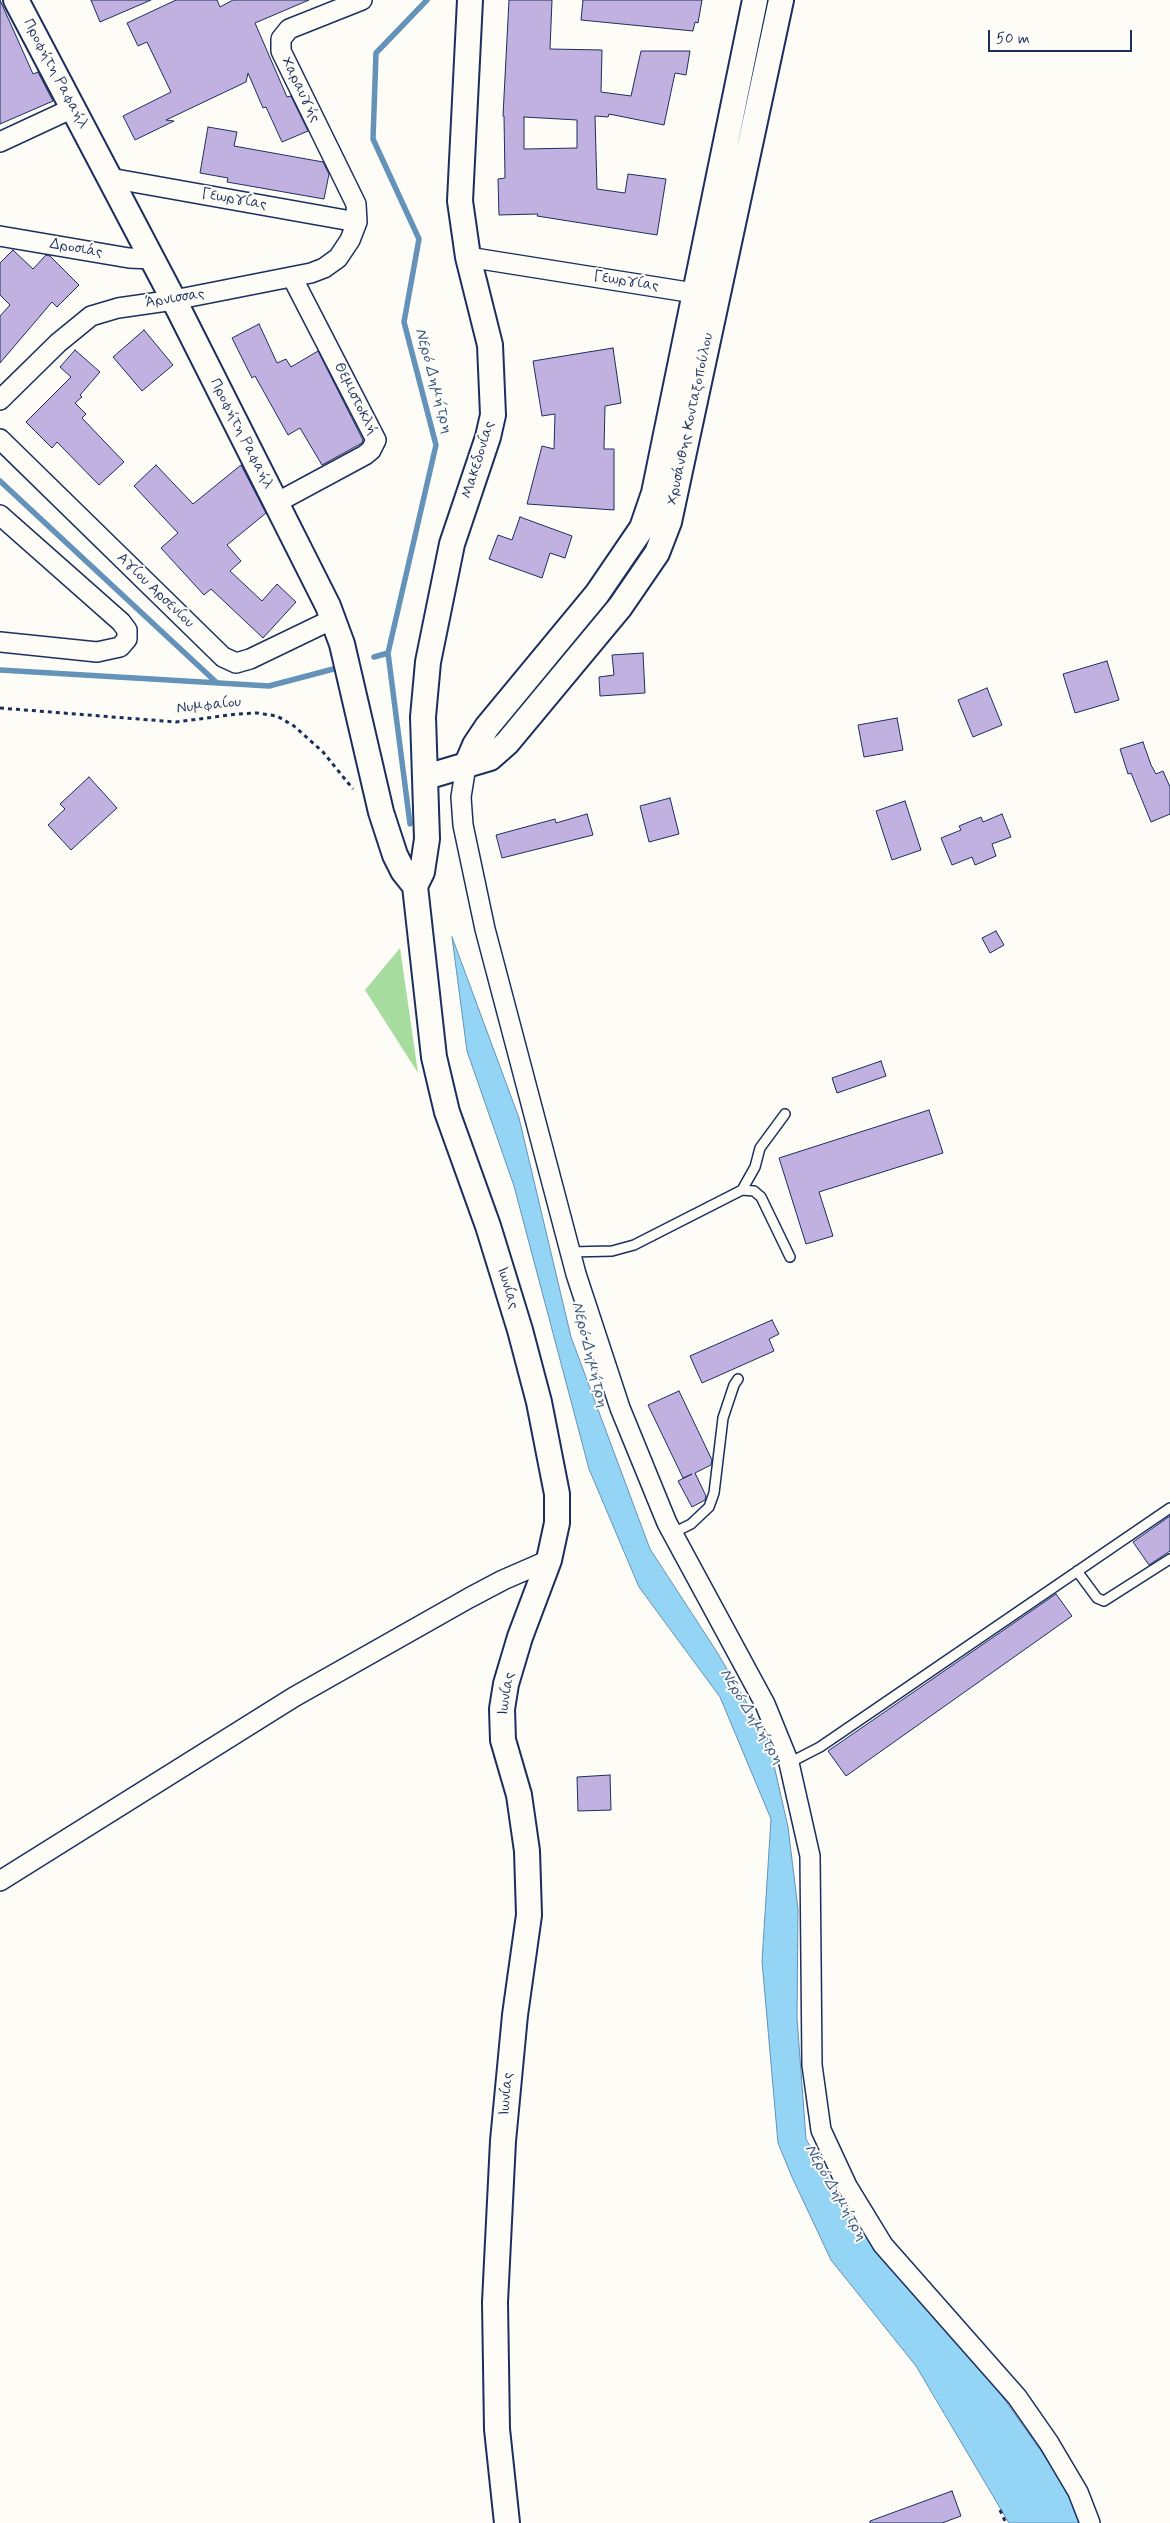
<!DOCTYPE html>
<html>
<head>
<meta charset="utf-8">
<style>
	body { margin:0 }
	#map { position:relative; width:1170px; height:2523px; overflow:hidden; background:#fdfcf7; font-family:Mynerve,sans-serif }
	canvas { display:block }
	.scale { position:absolute; left:988px; top:30px; width:144px; height:22px; box-sizing:border-box; border:2px solid #1b2f5e; border-top:0; padding-left:6px; font-size:15px; line-height:18px; white-space:nowrap; color:#1b2f5e; -webkit-text-stroke:4px #fdfcf7; paint-order:stroke }
</style>
</head>
<body>
<div id="map">
<canvas width="1170" height="2523"></canvas>
<div class="scale">50 m</div>
</div>
<script>
const g = document.querySelector('canvas').getContext('2d');
g.lineJoin = 'round';
function fill(path, color) { g.fillStyle = color; g.fill(path, 'evenodd'); }
const shape = rows => new Path2D(rows.map(r => 'M' + r).join(''));
function trace(path, color, width, dash) { g.strokeStyle = color; g.lineWidth = width; g.lineCap = dash ? 'butt' : 'round'; g.setLineDash(dash || []); g.stroke(path); }
function drawText(font, color, halo, rows, align = 'center') {
  g.font = font + ' Mynerve,sans-serif'; g.lineWidth = 4; g.setLineDash([]); g.textBaseline = 'middle'; g.strokeStyle = halo; g.fillStyle = color; for (const [text, x, y, turn = 0] of rows) {
    g.save(); g.translate(x, y); g.rotate((+turn || 0) * Math.PI / 180); g.textAlign = isNaN(turn) ? turn : align; if (halo) g.strokeText(text, 0, 0); g.fillText(text, 0, 0); g.restore();
  }
}
fill(shape([
	[400,948,418,1073,365,990]
]), '#a7dc9f');
const water = shape([
	[452,937,519,1118,571,1337,650,1549,717,1652,768,1739,788,1827,798,1909,797,2018,806,2139,853,2223,982,2368,1071,2493,1083,2523,1009,2523,916,2366,831,2260,792,2177,778,2143,762,1961,771,1819,720,1697,639,1587,589,1469,514,1186,467,1051,452,937]
]);
fill(water, '#94d4f5');
trace(water, '#6492b9', 1);
trace(shape([
	[0,481,217,683],
	[374,657,388,653],
	[0,670,269,686,341,667],
	[410,824,388,653,436,445,404,322,419,239,373,139,376,53,427,0]
]), '#6492b9', 5.5);
const building = shape([
	[0,0,33,74,38,72,53,101,0,124,0,0],
	[91,0,151,0,100,22,91,0],
	[176,0,217,0,220,7,233,0,309,0,255,23,287,97,291,96,308,131,282,142,266,107,263,108,248,73,246,82,166,120,174,121,135,140,123,116,171,92,147,42,138,46,127,23,176,0],
	[509,0,552,0,550,49,602,50,601,92,631,96,641,51,690,51,686,75,675,73,664,125,609,114,608,117,595,116,597,189,625,193,628,174,666,179,657,235,537,216,538,214,499,215,498,179,505,178,504,116,503,116,509,0],
	[524,117,577,120,577,148,524,149,524,117],
	[583,0,702,0,698,23,695,22,693,31,581,20,583,0],
	[208,127,237,132,234,146,323,162,329,174,324,199,227,182,228,178,200,173,208,127],
	[13,250,33,269,46,255,50,256,79,285,57,307,52,302,0,363,0,316,10,305,0,295,0,263,13,250],
	[259,324,277,363,286,359,291,367,318,351,363,440,362,443,322,465,300,428,288,435,255,376,252,378,232,338,259,324],
	[144,330,173,365,142,391,113,357,144,330],
	[613,348,621,403,605,406,604,449,614,449,614,510,527,504,542,446,554,449,555,414,542,416,533,361,613,348],
	[75,350,100,372,80,395,82,397,75,403,86,414,82,418,124,462,99,485,57,442,52,448,26,422,71,377,60,367,75,350],
	[156,465,193,504,241,465,266,513,227,545,241,561,230,571,262,601,277,584,296,602,263,638,211,589,204,595,161,548,178,533,134,486,156,465],
	[520,517,572,536,565,558,550,553,542,578,489,559,498,535,512,540,520,517],
	[643,653,645,693,600,696,599,677,614,675,612,655,643,653],
	[1107,661,1119,700,1075,713,1063,674,1107,661],
	[987,688,1002,725,973,737,958,700,987,688],
	[897,718,903,750,864,757,858,725,897,718],
	[1143,742,1151,765,1156,774,1163,771,1170,787,1170,814,1151,822,1131,773,1128,774,1120,749,1143,742],
	[89,777,117,808,71,850,48,825,65,809,60,804,89,777],
	[670,798,679,834,649,842,640,806,670,798],
	[905,801,921,850,892,860,876,811,905,801],
	[587,814,593,835,502,858,496,835,555,819,556,823,587,814],
	[1002,814,1011,837,992,844,996,856,975,865,972,857,952,865,941,838,961,830,959,826,981,817,983,822,1002,814],
	[996,931,1004,945,990,953,982,938,996,931],
	[881,1061,886,1076,837,1093,832,1078,881,1061],
	[929,1110,943,1153,819,1192,833,1236,806,1244,779,1158,929,1110],
	[772,1320,779,1334,769,1339,774,1351,702,1383,690,1356,772,1320],
	[679,1391,712,1460,711,1465,695,1473,706,1496,705,1500,692,1507,678,1481,692,1474,683,1478,648,1405,679,1391],
	[1170,1516,1170,1551,1149,1565,1133,1542,1170,1516],
	[1056,1594,1072,1616,846,1776,828,1751,1056,1594],
	[610,1775,611,1810,578,1811,577,1777,610,1775],
	[952,2491,961,2516,942,2523,870,2523,870,2521,952,2491]
]);
fill(building, '#c1b1e1');
trace(building, '#1b2f5e', 1);
const service = shape([
	[742,1190,755,1167,760,1148,785,1114],
	[570,1252,612,1251,634,1245,742,1190,754,1191,761,1197,790,1257],
	[673,1533,691,1524,709,1507,714,1493,723,1418,734,1385,738,1379],
	[1077,1571,1097,1598,1104,1601,1170,1559],
	[789,1763,820,1747,1170,1508]
]);
const minor = shape([
	[0,142,73,108],
	[110,178,357,222],
	[0,236,129,258,152,259],
	[468,257,694,293],
	[0,400,58,343,91,316,118,308,174,300,311,273,324,268,338,258,350,240,357,222,356,204,281,51,281,39,289,29,362,0],
	[0,439,223,657,236,663,250,659,333,619],
	[276,503,365,455,371,450,376,440,292,277],
	[0,515,121,622,127,630,127,639,120,647,97,652,0,642],
	[466,766,461,797,463,825,485,929,576,1274,620,1408,667,1523,765,1704,789,1763,810,1856,812,2065,821,2130,847,2186,883,2245,1017,2397,1049,2443,1078,2492,1090,2523],
	[0,1881,294,1697,469,1598,503,1580,549,1560]
]);
const tertiary = shape([
	[16,0,179,310,328,606,342,644,381,812,395,855,403,871,415,886],
	[466,766,475,745,487,727,597,594,642,528,654,493,755,0],
	[426,777,490,758,507,743,620,607,657,553,669,522,781,0],
	[415,886,434,1057,447,1112,488,1226,520,1330,539,1402,557,1494,557,1523,549,1560,520,1637,506,1684,502,1709,503,1740,519,1795,527,1851,529,1915,515,2015,503,2141,495,2302,497,2429,507,2523],
	[415,886,422,872,427,839,423,717,428,662,452,544,488,437,493,415,490,345,468,257,460,201,470,0]
]);
trace(service, '#1b2f5e', 12);
trace(minor, '#1b2f5e', 22);
trace(tertiary, '#1b2f5e', 28);
trace(shape([
	[0,708,176,722,237,714,257,713,277,716,294,726,323,752,353,789],
	[1000,2510,1006,2523]
]), '#1b2f5e', 3, [4, 4]);
trace(service, '#fdfcf7', 9);
trace(minor, '#fdfcf7', 19);
trace(tertiary, '#fdfcf7', 24);
drawText('15px', '#1b2f5e', '#fdfcf7', [
	["Προφήτη Ραφαήλ",55,74,62],
	["Χαραυγής",300,90,64],
	["Γεωργίας",234,200,10],
	["Δροσιάς",76,249,10],
	["Γεωργίας",626,282,9],
	["Άρνισσας",175,299,-9],
	["Θεμιστοκλή",355,399,63],
	["Χρυσάνθης Κονταξοπούλου",691,419,-78],
	["Προφήτη Ραφαήλ",241,434,63],
	["Μακεδονίας",479,460,-73],
	["Αγίου Αρσενίου",155,591,44],
	["Νυμφαίου",209,706,-6],
	["Ιωνίας",507,1288,73],
	["Ιωνίας",507,1694,-81],
	["Ιωνίας",507,2094,-85]
]);
drawText('italic 16px', '#395884', '#fdfcf7', [
	["Νερό Δημήτρη",433,381,75],
	["Νερό Δημήτρη",589,1355,76],
	["Νερό Δημήτρη",751,1717,59],
	["Νερό Δημήτρη",835,2193,60]
]);
</script>
</body>
</html>
